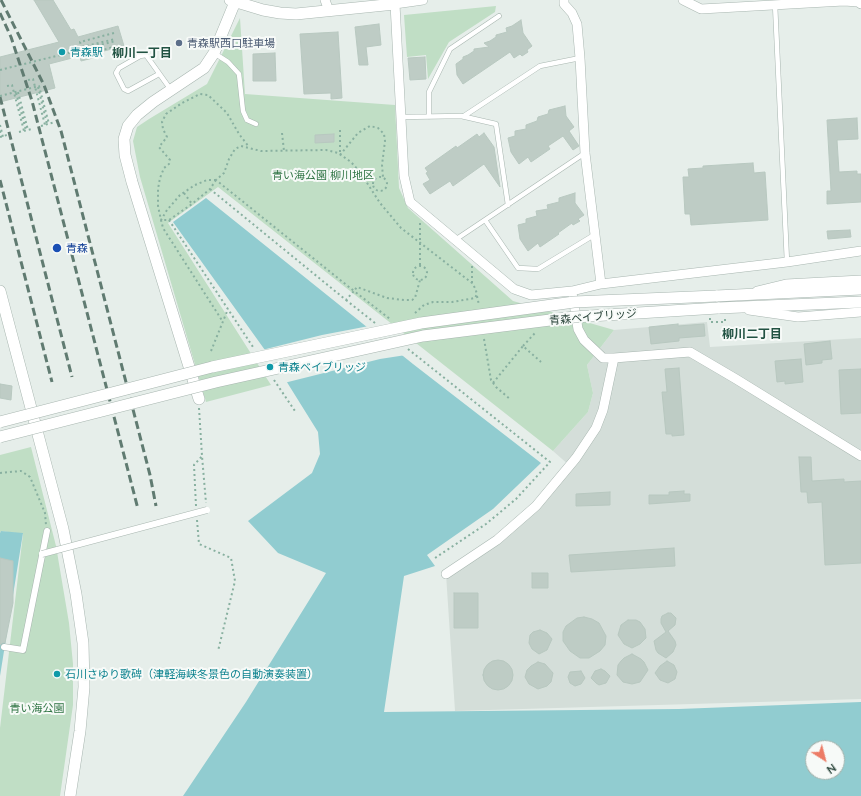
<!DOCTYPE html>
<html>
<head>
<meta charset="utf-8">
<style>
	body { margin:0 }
	#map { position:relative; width:861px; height:796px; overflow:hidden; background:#e6eeea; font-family:Lato,sans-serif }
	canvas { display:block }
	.north { position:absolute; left:805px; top:740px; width:40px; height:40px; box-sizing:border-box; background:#f7faf8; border:1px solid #a3b0aa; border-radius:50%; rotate:144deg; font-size:11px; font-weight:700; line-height:16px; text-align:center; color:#254036 }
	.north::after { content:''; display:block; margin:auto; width:14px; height:18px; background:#ec7b66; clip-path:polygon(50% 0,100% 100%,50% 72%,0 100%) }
</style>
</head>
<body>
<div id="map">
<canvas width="861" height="796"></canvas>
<div class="north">N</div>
</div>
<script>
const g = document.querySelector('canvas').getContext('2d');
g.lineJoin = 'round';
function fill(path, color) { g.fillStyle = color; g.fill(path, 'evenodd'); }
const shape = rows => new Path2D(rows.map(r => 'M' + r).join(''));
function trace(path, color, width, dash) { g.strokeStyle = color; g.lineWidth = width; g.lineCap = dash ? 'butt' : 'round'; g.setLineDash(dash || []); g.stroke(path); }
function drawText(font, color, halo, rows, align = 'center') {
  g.font = font + ' Lato,"Noto Sans JP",sans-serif'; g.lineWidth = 4; g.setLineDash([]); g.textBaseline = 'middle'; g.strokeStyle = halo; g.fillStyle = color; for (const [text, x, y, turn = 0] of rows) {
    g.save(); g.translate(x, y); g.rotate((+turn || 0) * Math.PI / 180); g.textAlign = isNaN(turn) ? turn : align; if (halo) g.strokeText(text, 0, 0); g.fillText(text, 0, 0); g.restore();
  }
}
fill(shape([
	[707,322,710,347,861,338,861,699,455,711,446,574,497,540,570,466,553,451,588,412,593,393,587,365,614,330]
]), '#d4ded9');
fill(shape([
	[496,6,495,12,449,42,428,79,426,55,407,57,404,15],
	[240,18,245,94,395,105,399,188,408,208,513,301,614,330,587,365,593,393,588,412,553,451,218,187,168,223,271,385,206,402,140,177,133,141,137,127,149,119,207,84],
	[31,447,56,546,69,623,73,664,73,705,60,796,0,796,0,728,23,534,1,531,0,533,0,455]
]), '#c0dec5');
fill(shape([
	[206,198,413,364,541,463,493,509,427,555,435,566,404,576,384,712,679,709,861,702,861,796,183,796,246,702,326,573,278,553,248,521,312,473,320,454,318,432,280,371,173,222],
	[813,748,837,748,837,772,813,772],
	[1,531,23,533,0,676,0,533]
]), '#91ccd0');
fill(shape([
	[369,326,406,355,380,359,284,383,262,350,322,335]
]), '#e6eeea');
const building = shape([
	[34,0,53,0,71,30,74,29,78,37,118,26,124,46,100,52,101,56,81,61,80,56,49,64,55,88,0,102,0,57,59,42,34,0],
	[521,20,523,33,532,46,527,50,528,52,522,56,520,54,514,58,510,52,463,84,457,75,456,64,463,59,463,57,468,55,474,51,474,49,489,47,484,43,490,41,496,37,496,35,507,32,506,28,512,26,521,20],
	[379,24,381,45,366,47,368,65,359,65,355,27,379,24],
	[338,32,342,98,331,99,331,93,304,94,300,34,338,32],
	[275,53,276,81,253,81,253,54,275,53],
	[425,57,426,79,410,80,408,58,425,57],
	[565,106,566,116,574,127,569,131,579,146,573,150,563,136,548,146,550,149,531,162,528,157,519,164,511,152,508,138,515,136,515,131,526,129,526,125,537,121,538,117,548,114,549,110,565,106],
	[857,118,858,139,837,140,839,172,857,171,857,174,861,174,861,202,827,204,827,191,831,191,827,120,857,118],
	[484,133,494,147,500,187,484,164,453,186,450,181,430,194,423,184,430,180,426,173,428,172,425,168,456,146,457,148,477,134,479,137,484,133],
	[334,134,334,142,315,143,315,135,334,134],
	[753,163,754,173,765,172,768,220,691,225,690,214,685,214,683,177,689,177,688,169,703,168,703,166,753,163],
	[575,193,575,203,584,215,578,219,580,221,573,225,572,223,558,233,559,234,540,247,538,243,528,251,520,239,518,225,526,223,526,219,537,216,536,211,548,209,547,205,559,202,559,198,575,193],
	[850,230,851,237,828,239,827,231,850,230],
	[678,324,678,326,704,324,705,336,679,338,679,341,651,344,649,327,678,324],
	[830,341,832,359,822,360,822,363,806,365,804,344,830,341],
	[801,359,803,382,785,384,785,381,777,382,775,361,801,359],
	[679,368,684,435,672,436,672,434,666,434,662,392,667,392,665,369,679,368],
	[861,369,861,413,841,414,839,370,861,369],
	[0,384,12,386,11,400,0,398,0,384],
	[799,457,811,457,812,481,844,479,844,482,861,481,861,563,825,565,822,502,808,503,807,492,801,492,799,457],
	[684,491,684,494,690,494,690,501,649,504,649,495,669,495,669,492,684,491],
	[610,492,610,505,576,506,576,494,610,492],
	[674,548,675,566,571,572,569,555,674,548],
	[0,558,13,561,13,603,5,643,2,643,0,645,0,558],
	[532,573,548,573,548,588,532,588,532,573],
	[454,593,478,593,478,628,454,628,454,593],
	[668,613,671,613,676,618,675,625,668,631,675,641,676,645,673,652,666,658,658,653,656,650,654,641,666,632,661,623,661,619,662,616,668,613],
	[584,617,592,619,599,623,606,636,605,645,600,651,589,658,580,658,570,651,563,641,563,632,566,626,577,618,584,617],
	[628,620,636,620,640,622,645,629,646,638,640,644,632,648,624,644,618,635,621,625,628,620],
	[540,630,547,633,552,639,547,650,539,654,532,649,529,643,530,635,533,632,540,630],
	[632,654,641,659,644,662,648,670,640,682,632,684,623,682,617,675,618,665,621,661,624,658,632,654],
	'483 675a15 15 0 1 1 30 0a15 15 0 1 1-30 0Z',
	[667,661,674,665,677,672,675,679,668,683,660,680,655,673,660,666,667,661],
	[538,662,545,664,553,673,551,682,547,686,538,689,529,684,525,677,527,670,531,666,538,662],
	[601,669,605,671,610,676,606,683,599,685,596,683,591,678,595,671,601,669],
	[581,671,585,678,581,684,575,686,570,683,568,677,570,672,581,671]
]);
fill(building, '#beccc5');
trace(building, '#b8c8c0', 1);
const service = shape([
	[775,4,787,262],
	[214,53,228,62,239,74,243,111,247,120,256,124],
	[159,74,128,91,124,89,116,73,119,68,140,56,146,55,171,90],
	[464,116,540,66,580,58],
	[401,117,461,116,496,124,508,205],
	[429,117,429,92,450,49,499,16],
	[485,220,518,268,538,269,594,235],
	[455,240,585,153]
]);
const pedestrian = shape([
	[4,647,23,650,47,531]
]);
const minor = shape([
	[325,0,329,11],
	[423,0,395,4,404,176,410,202,514,289,531,295,572,291,601,284,787,262,861,251],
	[564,0,564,4,572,13,577,24,580,58,585,153,601,284],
	[683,0,701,9,844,1,858,2,861,4],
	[757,291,786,284,861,280],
	[749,310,798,317,861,312],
	[614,358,690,352,736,379,861,456],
	[446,574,497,540,536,506,576,458,596,428,603,410,614,358,603,358,584,340,578,329,573,297]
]);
const tertiary = shape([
	[230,0,263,10,280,13,296,14,395,4],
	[0,291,63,529,76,594,83,643,84,687,80,731,70,796],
	[716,296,861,289],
	[718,308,861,302],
	[199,399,132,182,125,155,124,139,128,126,137,115,153,102,204,68,214,53,235,2]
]);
trace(service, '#a8b6b0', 5.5);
trace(pedestrian, '#a8b6b0', 7);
trace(minor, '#a8b6b0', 10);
trace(tertiary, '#a8b6b0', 12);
trace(shape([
	[114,33,80,42,84,55,117,46],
	[82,47,115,39],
	[0,70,116,41],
	[28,80,33,79,45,125],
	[7,86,12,85,24,131],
	[38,87,47,124],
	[18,92,28,130],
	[16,93,26,130],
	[0,96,39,86,49,124],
	[0,125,3,137],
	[41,126,55,122],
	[340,130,340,153],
	[0,131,1,137],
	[19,132,32,129],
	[282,133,284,151],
	[0,137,7,135],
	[340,155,358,133,370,126,378,128,384,134,385,141,382,165,383,177],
	'373 184a7 7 0 1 1 14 0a7 7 0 1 1-14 0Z',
	[216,180,207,180,195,185,180,195,167,210,161,220,158,206,158,189,160,178,164,168,169,164,170,160,159,147,167,137,163,129,162,122,166,114,182,103,200,94,208,95,227,113,239,134,249,147],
	[216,180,210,189,192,204,169,220,161,220,163,228,223,322],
	[210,189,346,300,354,291,390,319,391,318],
	[184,193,192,204],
	[169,220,253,347],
	[420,223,420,266],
	'413 273a7 7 0 1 1 14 0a7 7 0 1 1-14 0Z',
	[472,283,472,266],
	[477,296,479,305],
	[346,300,375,323],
	[415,313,424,305,433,302,452,302,475,298,477,294,475,288,472,283,401,228,380,203,360,172,351,162,338,153,326,150,261,151,241,146,235,149,229,159,224,173,216,180,354,291,357,287,387,298,404,300,412,300,415,298,420,280],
	[710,318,710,322,725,322,725,317],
	[484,339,491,380,496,387,510,399],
	[523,346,535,333],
	[408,349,550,462,516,499,486,524,435,558],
	[211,351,228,309],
	[274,380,295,411],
	[493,383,523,346,541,362],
	[199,408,202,456,206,503],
	[0,473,21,471,30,477,45,513,46,525],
	[196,506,194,465,202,456],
	[197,520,199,544,231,558,235,581,218,651]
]), '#88b0a0', 2, [2, 3]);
trace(service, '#fff', 4.5);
trace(pedestrian, '#fff', 6);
trace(minor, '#fff', 9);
trace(tertiary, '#fff', 11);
trace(shape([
	[1,0,44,85,61,131,150,475,156,506],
	[0,13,11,37,32,101,138,509],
	[0,97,72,377],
	[0,180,52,382]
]), '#607b71', 3, [8, 4]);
const pedestrianBridge = shape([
	[42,554,207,510]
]);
const tertiaryBridge = shape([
	[0,422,212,367,421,323,574,302,716,296],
	[0,437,216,382,423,336,574,317,718,308]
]);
trace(pedestrianBridge, '#a8b6b0', 7, []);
trace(tertiaryBridge, '#a8b6b0', 12, []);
trace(pedestrianBridge, '#fff', 6);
trace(tertiaryBridge, '#fff', 11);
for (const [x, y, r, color] of [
	[179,43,4,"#5c6f8a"],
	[62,52,4,"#0f9aa8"],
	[57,248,5,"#1a4fb4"],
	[270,367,4,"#0f9aa8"],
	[57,674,4,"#0f9aa8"]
]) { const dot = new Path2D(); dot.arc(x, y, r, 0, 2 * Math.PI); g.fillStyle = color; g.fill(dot); trace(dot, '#f7faf8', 1.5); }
drawText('11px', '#4e5e75', '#f7faf8', [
	["青森駅西口駐車場",187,43]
], 'left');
drawText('11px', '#0d838f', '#f7faf8', [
	["青森駅",70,52],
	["青森ベイブリッジ",278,367],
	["石川さゆり歌碑（津軽海峡冬景色の自動演奏装置）",65,674]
], 'left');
drawText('11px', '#317545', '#f7faf8', [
	["青い海公園 柳川地区",323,175],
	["青い海公園",37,708]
]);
drawText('11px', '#164399', '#f7faf8', [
	["青森",66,248]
], 'left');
drawText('11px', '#254036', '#f7faf8', [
	["青森ベイブリッジ",593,317,-5]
]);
drawText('bold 12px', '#215242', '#f7faf8', [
	["柳川一丁目",142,53],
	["柳川二丁目",752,334]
]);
</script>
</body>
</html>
